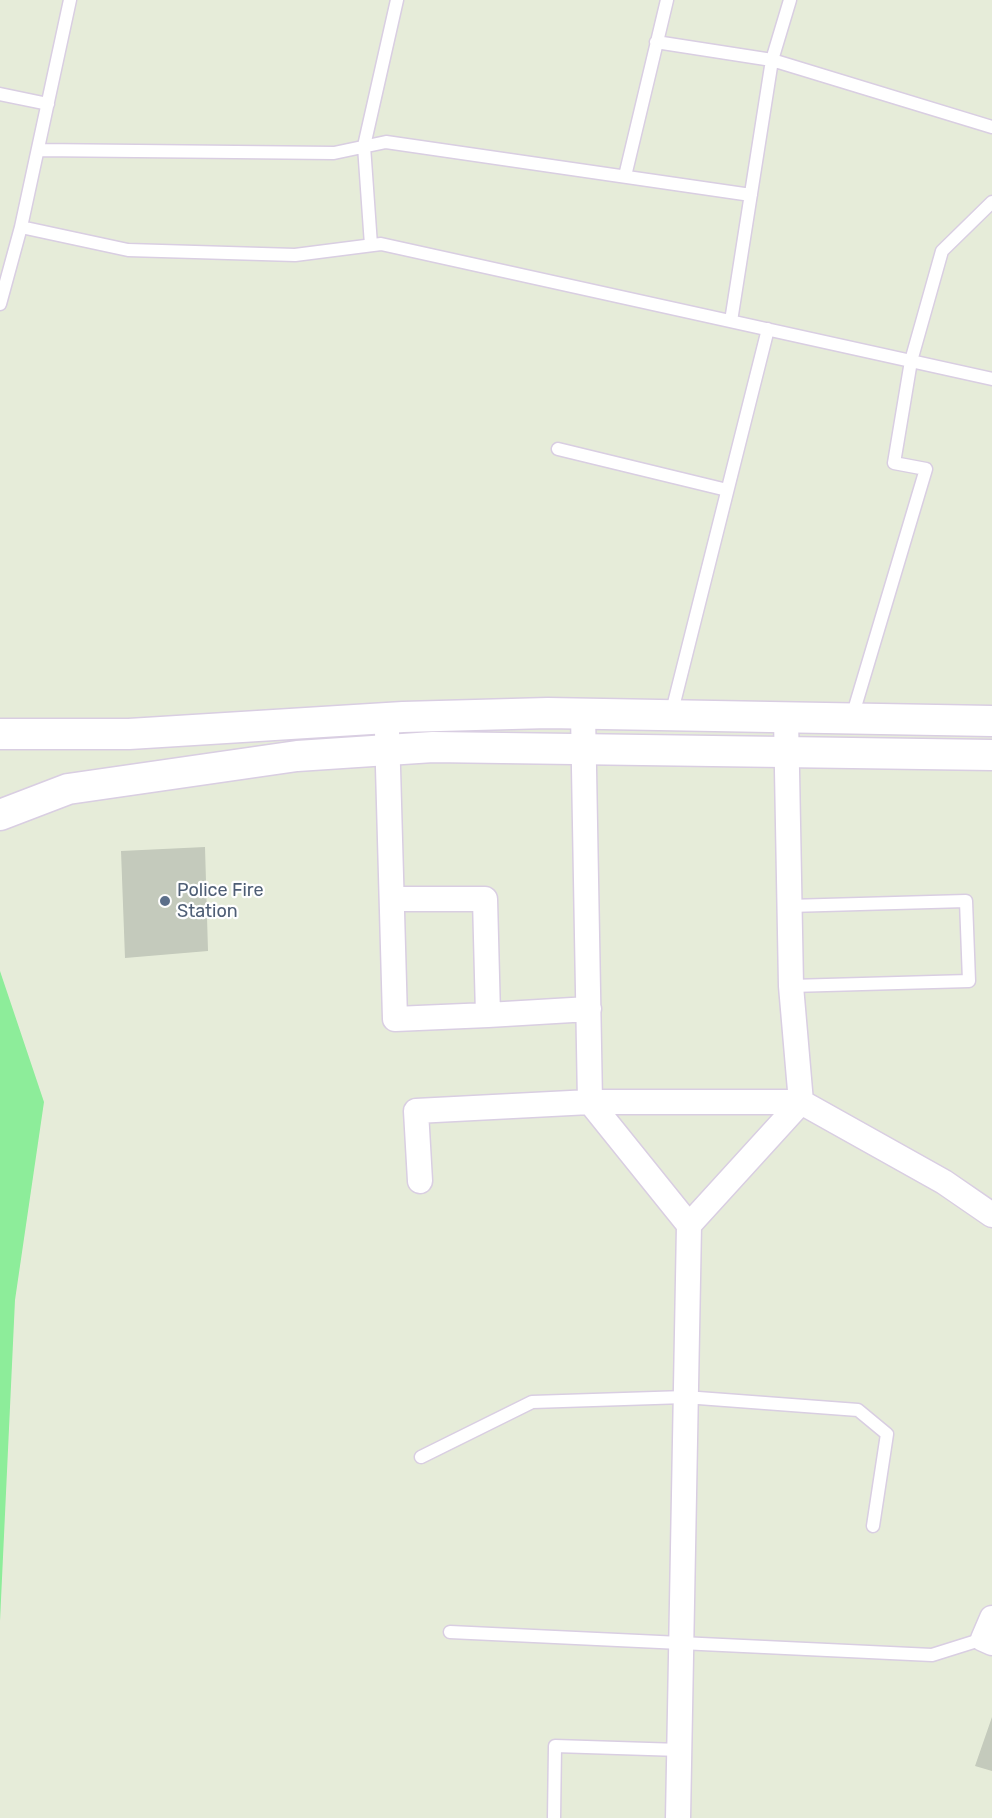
<!DOCTYPE html>
<html>
<head>
<meta charset="utf-8">
<style>
	body { margin:0 }
	canvas { display:block; background:#e6ecd9 }
</style>
</head>
<body>
<canvas width="992" height="1818"></canvas>
<script>
const g = document.querySelector('canvas').getContext('2d');
g.lineJoin = 'round';
function fill(path, color) { g.fillStyle = color; g.fill(path, 'evenodd'); }
const shape = rows => new Path2D(rows.map(r => 'M' + r).join(''));
function trace(path, color, width, dash) { g.strokeStyle = color; g.lineWidth = width; g.lineCap = dash ? 'butt' : 'round'; g.setLineDash(dash || []); g.stroke(path); }
function drawText(font, color, halo, rows, align = 'center') {
  g.font = font + ' Rubik,sans-serif'; g.lineWidth = 4.5; g.setLineDash([]); g.textBaseline = 'middle'; g.strokeStyle = halo; g.fillStyle = color; for (const [text, x, y, turn = 0] of rows) {
    g.save(); g.translate(x, y); g.rotate((+turn || 0) * Math.PI / 180); g.textAlign = isNaN(turn) ? turn : align; if (halo) g.strokeText(text, 0, 0); g.fillText(text, 0, 0); g.restore();
  }
}
fill(shape([
	[0,971,44,1102,15,1300,0,1621]
]), '#8ded9a');
fill(shape([
	[205,847,208,951,125,958,121,851],
	[992,1717,992,1771,975,1766]
]), '#c4cabc');
const service = shape([
	[656,42,772,60,992,127],
	[0,94,48,104],
	[38,150,334,153,386,142,751,195],
	[625,176,667,0],
	[21,227,128,250,295,255,381,244,992,379],
	[371,245,364,146,397,0],
	[0,304,21,227,70,0],
	[731,321,772,60,790,0],
	[558,449,727,490],
	[671,715,768,329],
	[852,717,926,469,894,463,911,361,942,251,992,202],
	[789,906,966,901,969,981,791,986],
	[421,1457,532,1402,685,1397,858,1410,887,1434,873,1526],
	[450,1632,932,1655,983,1639],
	[554,1818,555,1746,680,1750]
]);
const minor = shape([
	[583,713,590,1102,689,1225,678,1818],
	[387,732,395,1019,488,1015,485,899,392,899],
	[488,1015,589,1009],
	[420,1181,416,1111,590,1102,801,1102,944,1182,992,1215],
	[689,1225,801,1102,791,986,786,717],
	[992,1618,983,1639,992,1643]
]);
const tertiary = shape([
	[0,734,129,734,403,717,548,713,992,721],
	[0,815,68,789,297,756,433,747,992,755]
]);
trace(service, '#d9cee2', 15);
trace(minor, '#d9cee2', 27);
trace(tertiary, '#d9cee2', 33);
trace(service, '#fff', 12);
trace(minor, '#fff', 24);
trace(tertiary, '#fff', 30);
for (const [x, y, r, color] of [
	[165,901,6,"#5c6f8a"]
]) { const dot = new Path2D(); dot.arc(x, y, r, 0, 2 * Math.PI); g.fillStyle = color; g.fill(dot); trace(dot, '#fff', 2); }
drawText('18px', '#4e5e75', '#fff', [
	["Police Fire",177,891],
	["Station",177,912]
], 'left');
</script>
</body>
</html>
